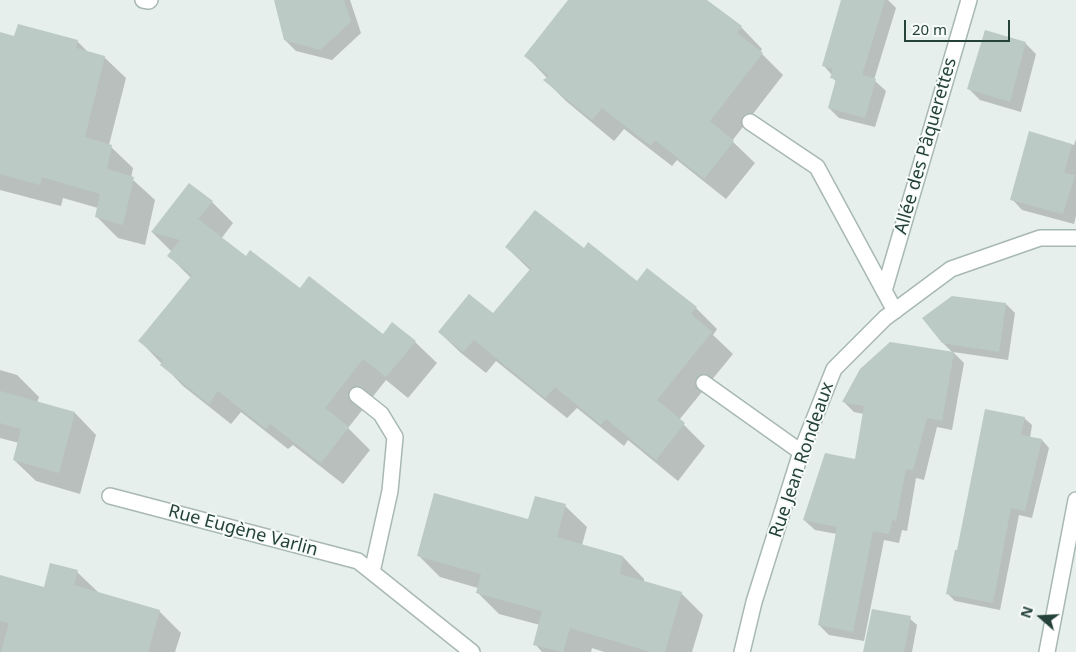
<!DOCTYPE html>
<html>
<head>
<meta charset="utf-8">
<style>
	body { margin:0 }
	#map { position:relative; width:1076px; height:652px; overflow:hidden; background:#e6efeb; font-family:"Noto Sans",sans-serif }
	canvas { display:block }
	.north { position:absolute; left:1016px; top:592px; width:50px; height:50px; -webkit-text-stroke:4px #f7fbf9; paint-order:stroke; rotate:289deg; font-size:14px; font-weight:700; line-height:20px; text-align:center; color:#24423a }
	.north::after { content:''; display:block; margin:auto; width:18px; height:22px; background:#24423a; clip-path:polygon(50% 0,100% 100%,50% 72%,0 100%) }
	.scale { position:absolute; left:904px; top:20px; width:106px; height:22px; box-sizing:border-box; border:2px solid #24423a; border-top:0; padding-left:6px; font-size:15px; line-height:18px; white-space:nowrap; color:#24423a; -webkit-text-stroke:4px #f7fbf9; paint-order:stroke }
</style>
</head>
<body>
<div id="map">
<canvas width="1076" height="652"></canvas>
<div class="north">N</div>
<div class="scale">20 m</div>
</div>
<script>
const g = document.querySelector('canvas').getContext('2d');
g.lineJoin = 'round';
function fill(path, color) { g.fillStyle = color; g.fill(path, 'evenodd'); }
const shape = rows => new Path2D(rows.map(r => 'M' + r).join(''));
function trace(path, color, width, dash) { g.strokeStyle = color; g.lineWidth = width; g.lineCap = dash ? 'butt' : 'round'; g.setLineDash(dash || []); g.stroke(path); }
function drawText(font, color, halo, rows, align = 'center') {
  g.font = font + ' "Noto Sans",sans-serif'; g.lineWidth = 4; g.setLineDash([]); g.textBaseline = 'middle'; g.strokeStyle = halo; g.fillStyle = color; for (const [text, x, y, turn = 0] of rows) {
    g.save(); g.translate(x, y); g.rotate((+turn || 0) * Math.PI / 180); g.textAlign = isNaN(turn) ? turn : align; if (halo) g.strokeText(text, 0, 0); g.fillText(text, 0, 0); g.restore();
  }
}
fill(shape([
	[282,0,350,0,361,33,332,60,296,51,285,40],
	[570,0,705,0,741,27,762,49,760,52,783,75,732,141,755,163,726,199,677,160,672,166,624,129,614,141,566,101,545,80,547,78,526,56],
	[843,0,888,0,896,8,874,80,886,91,875,127,839,118,829,108,837,82,831,77,832,75,824,66],
	[18,26,78,42,89,53,104,57,126,78,109,145,133,168,131,178,155,200,145,245,118,238,96,216,98,208,63,198,61,206,0,190,0,33,14,37],
	[1025,43,1036,54,1021,112,980,100,969,89],
	[1030,133,1074,145,1076,139,1076,216,1074,224,1022,210,1012,199],
	[212,202,233,223,221,239,247,258,383,336,415,342,437,363,408,398,386,380,348,428,370,450,343,484,293,445,288,449,241,412,231,424,183,386,140,341,191,278,169,256,172,252,152,232],
	[506,247,584,250,638,283,696,308,717,329,713,335,733,354,679,420,705,446,678,481,628,440,624,446,577,408,567,418,496,361,486,373,461,353,439,332,493,315,530,270],
	[1006,304,1015,313,1008,360,953,352,964,363,952,430,937,427,924,480,916,478,907,531,902,530,899,543,884,540,864,641,829,635,819,625,837,534,815,530,804,520,856,460,864,414,854,412,844,402,953,353,942,342],
	[0,370,17,375,39,397,37,403,75,413,96,435,80,494,36,481,14,460,19,443,0,438],
	[1024,418,1032,425,1030,438,1042,440,1049,448,1032,518,1019,515,1000,610,955,601,948,594,958,552],
	[565,506,587,527,582,545,623,557,644,579,644,582,681,593,703,615,692,652,604,652,592,648,591,652,542,652,535,644,540,625,499,614,477,592,478,588,440,577,419,556,529,521],
	[77,572,99,593,159,611,181,633,175,652,0,652,0,576,45,589],
	[908,617,917,625,912,652,865,652]
]), '#0003');
fill(shape([
	[274,0,344,0,351,22,320,50,284,40],
	[568,0,707,0,742,26,737,33,763,53,710,121,734,141,704,179,655,140,651,146,602,108,592,120,543,80,549,76,524,56],
	[841,0,885,0,862,75,876,79,865,118,828,108,836,79,830,78,833,69,822,66],
	[18,24,78,40,76,48,105,56,85,137,112,145,107,169,134,177,123,225,95,217,100,194,42,177,40,185,0,174,0,32,14,36],
	[985,30,1026,42,1010,102,967,89],
	[1029,131,1072,144,1064,173,1075,175,1063,214,1010,200],
	[189,183,213,201,198,219,246,256,250,250,300,288,309,276,383,334,392,322,416,341,386,377,363,359,325,408,349,427,321,463,270,424,266,429,218,391,209,404,160,365,163,360,138,341,192,275,167,256,180,240,151,232],
	[535,210,584,248,588,242,637,281,647,268,697,307,691,314,712,332,657,400,685,423,656,460,606,419,601,425,555,387,545,398,474,340,463,352,438,332,469,294,493,313,531,268,505,247],
	[952,296,1006,303,999,352,942,343,922,318],
	[890,342,954,352,942,421,927,418,913,470,906,469,896,521,892,520,889,534,873,531,853,632,818,625,837,527,803,520,825,453,855,459,864,406,842,402,860,369],
	[0,391,75,412,59,473,13,460,21,429,0,423],
	[985,409,1025,417,1021,435,1042,439,1025,511,1011,508,993,603,946,594,955,550,957,550],
	[434,493,528,519,535,496,566,504,557,537,623,556,620,574,682,592,665,652,651,652,570,628,563,652,533,645,542,611,476,593,481,574,417,556],
	[50,563,78,570,74,585,160,610,148,652,1,652,9,623,0,621,0,575,44,587],
	[872,609,911,616,904,652,863,652]
]), '#bbcac4');
const minor = shape([
	[143,0,149,1,150,0],
	[750,122,817,167,895,311],
	[884,291,969,0],
	[704,383,801,452],
	[357,395,381,414,395,437,390,491,372,572],
	[110,496,358,561,472,652],
	[742,652,754,602,801,452,834,369,885,318,951,269,1040,238,1076,238],
	[1047,652,1076,500]
]);
trace(minor, '#a8b8b2', 18);
trace(minor, '#fff', 15);
drawText('18px', '#24423a', '#f7fbf9', [
	["Allée des Pâquerettes",926,146,-74],
	["Rue Jean Rondeaux",802,460,-71],
	["Rue Eugène Varlin",243,531,15]
]);
</script>
</body>
</html>
